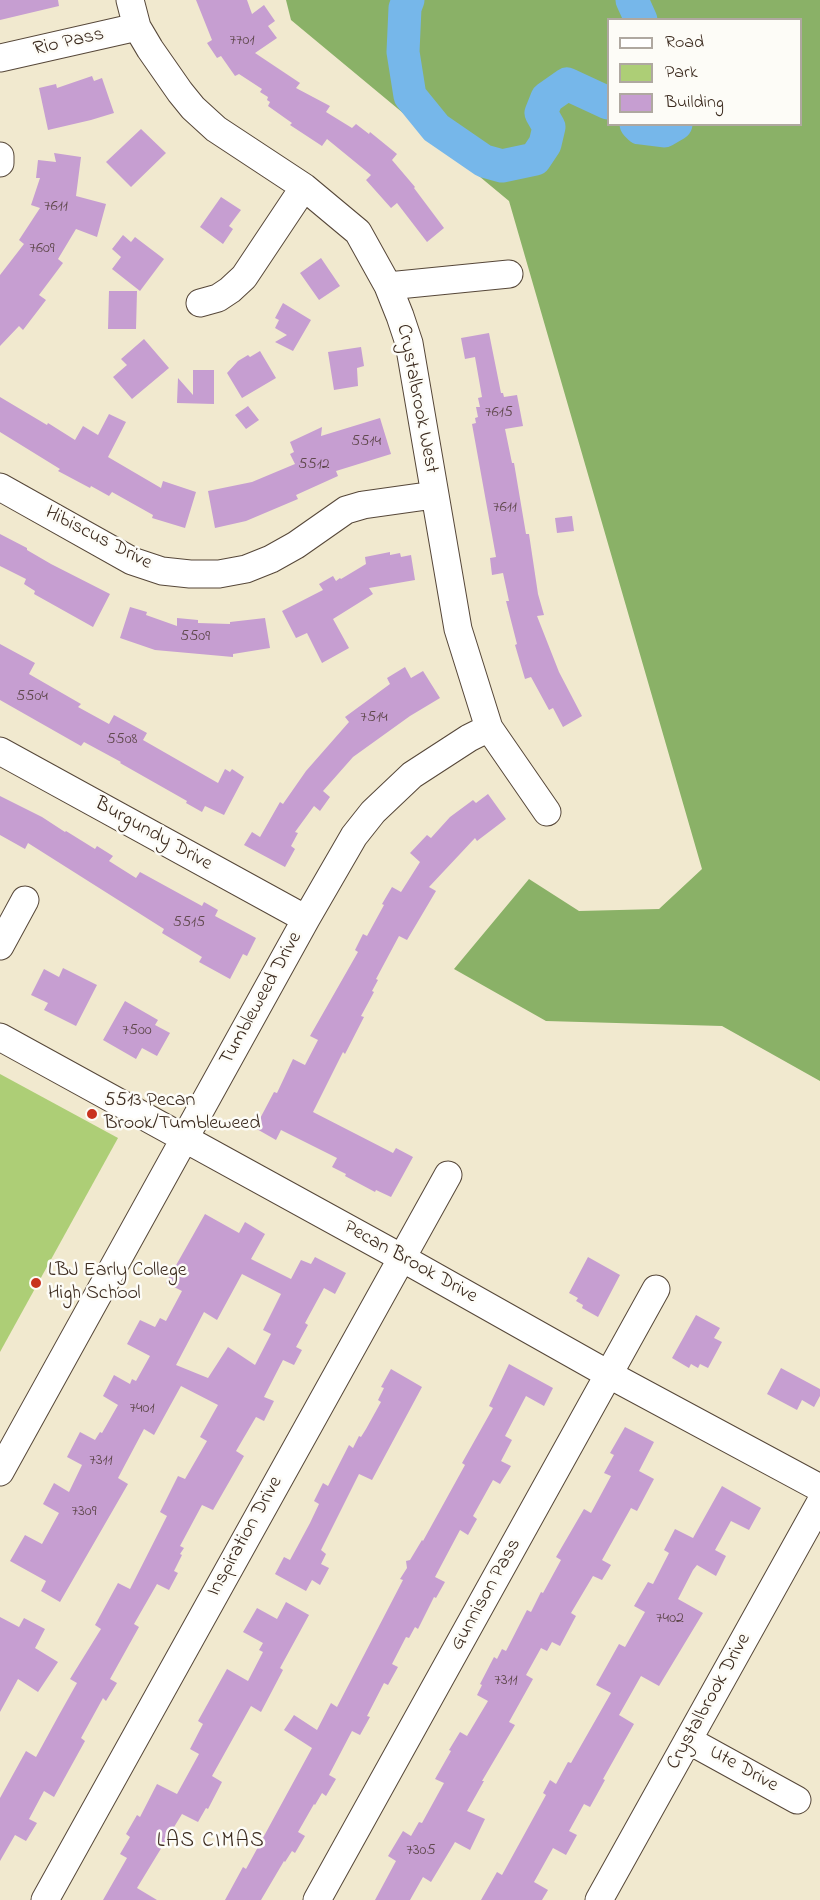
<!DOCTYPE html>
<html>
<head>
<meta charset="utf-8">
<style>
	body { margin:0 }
	#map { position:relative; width:820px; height:1900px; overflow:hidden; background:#f1e9cf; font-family:"Indie Flower",sans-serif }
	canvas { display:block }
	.legend { position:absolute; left:607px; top:18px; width:195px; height:108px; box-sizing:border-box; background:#fdfcf7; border:2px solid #afa8a0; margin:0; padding:8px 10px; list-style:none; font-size:18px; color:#3b2a1e }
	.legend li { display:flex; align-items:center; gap:12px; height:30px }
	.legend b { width:30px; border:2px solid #afa8a0 }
</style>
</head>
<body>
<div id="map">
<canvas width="820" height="1900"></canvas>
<ul class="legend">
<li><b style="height:8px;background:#fff"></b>Road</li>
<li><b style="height:16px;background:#adce76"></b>Park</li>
<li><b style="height:16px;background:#c69ed1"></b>Building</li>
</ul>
</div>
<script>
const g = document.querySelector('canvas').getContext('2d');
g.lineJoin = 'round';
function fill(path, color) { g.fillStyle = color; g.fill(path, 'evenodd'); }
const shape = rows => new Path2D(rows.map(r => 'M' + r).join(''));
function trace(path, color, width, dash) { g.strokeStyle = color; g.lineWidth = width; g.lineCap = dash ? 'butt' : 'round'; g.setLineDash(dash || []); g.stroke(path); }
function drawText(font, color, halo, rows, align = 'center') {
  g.font = font + ' "Indie Flower",sans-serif'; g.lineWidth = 5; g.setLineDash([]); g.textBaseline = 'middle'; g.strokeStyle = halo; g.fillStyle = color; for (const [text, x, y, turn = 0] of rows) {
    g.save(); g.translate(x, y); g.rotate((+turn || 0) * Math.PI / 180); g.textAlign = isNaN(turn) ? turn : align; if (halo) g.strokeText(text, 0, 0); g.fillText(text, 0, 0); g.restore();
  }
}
fill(shape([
	[0,1074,118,1138,0,1352]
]), '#adce76');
fill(shape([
	[286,0,820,0,820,1081,722,1026,546,1021,454,969,529,879,579,911,659,909,702,869,509,201,291,20],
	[608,20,800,20,800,124,608,124]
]), '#8ab167');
trace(shape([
	[408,0,405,8,403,52,410,96,436,128,484,161,502,166,535,159,545,144,549,127,541,113,547,98,567,84,608,103],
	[632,0,641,20],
	[636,124,640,128,664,131,676,124]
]), '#76b7ea', 33);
fill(shape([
	[0,0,58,0,59,6,0,20],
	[196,0,247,0,252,14,264,5,275,21,268,26,277,38,255,53,300,83,296,88,330,106,326,112,352,128,356,124,369,134,370,132,397,154,392,160,415,187,414,188,444,228,427,242,397,203,391,208,366,180,371,175,327,139,322,146,290,125,292,123,268,106,270,102,267,100,268,97,260,92,262,89,239,74,235,76,221,56,217,58,207,43,212,40],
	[92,76,94,81,102,78,114,113,91,120,48,130,39,88,56,84,57,88],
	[141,129,166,153,131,187,106,162],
	[54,153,81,157,76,196,106,204,97,237,76,229,58,259,63,263,39,295,46,300,23,330,19,326,0,346,0,275,24,244,19,240,40,208,31,205,40,178,36,178,38,160,56,162],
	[221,197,241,210,229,226,233,229,223,244,200,227],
	[123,235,131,242,135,237,164,259,140,291,112,269,121,257,112,249],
	[321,258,340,286,319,300,300,273],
	[109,291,137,291,136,329,108,329],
	[283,303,311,320,293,351,275,342,287,335,275,328,279,320,275,318],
	[489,333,501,393,503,393,504,397,517,395,523,426,505,429,512,463,514,463,526,534,529,534,538,594,544,615,537,616,559,672,582,716,563,727,553,708,549,710,531,677,525,679,515,645,517,644,506,601,509,601,503,573,492,575,490,558,496,557,472,424,476,423,475,418,478,417,476,407,480,407,478,398,482,397,475,357,465,359,461,338],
	[144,339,169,368,132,399,113,377,127,365,121,359],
	[361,347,364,366,357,368,358,386,334,390,328,352],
	[260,351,276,378,242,398,227,373,238,361,248,355,250,357],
	[193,370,214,370,214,404,177,403,178,378,193,395],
	[0,397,47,425,48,423,75,440,83,426,98,435,109,414,126,422,108,457,161,488,163,481,196,492,185,528,152,518,153,515,112,492,109,496,91,486,90,488,58,471,60,469,0,432],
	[248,406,259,420,246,429,235,415],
	[380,418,391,454,336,471,338,476,296,495,298,499,246,521,215,528,208,491,252,482,295,464,290,454,294,452,290,442,322,427,321,436],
	[572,516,574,531,557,533,555,518],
	[0,534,27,548,27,550,51,564,110,594,93,627,34,594,35,591,24,584,26,579,0,566],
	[390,552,390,555,400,553,401,557,411,555,415,580,369,588,373,594,333,619,349,648,322,663,307,633,296,638,282,611,323,590,319,584,333,576,336,581,340,578,341,579,366,564,365,557],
	[130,607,147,612,146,615,177,626,177,618,198,620,198,623,230,624,230,622,265,618,270,648,233,654,233,657,155,650,120,638],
	[0,644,35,663,29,674,81,704,78,707,109,724,114,715,147,733,143,740,218,783,225,769,230,772,232,769,244,777,224,815,205,806,202,812,186,803,187,801,120,763,121,762,84,742,81,746,0,700],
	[405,667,411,678,423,671,440,698,410,716,353,757,323,791,330,797,320,811,314,806,295,832,298,833,291,846,295,849,285,867,244,845,252,832,260,837,280,802,283,804,306,771,349,722,345,717,390,684,387,678],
	[488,794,506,819,477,841,475,838,429,887,436,891,407,940,399,936,376,979,378,980,372,991,374,992,361,1016,364,1017,345,1054,343,1052,313,1112,393,1153,396,1148,413,1157,391,1197,376,1190,375,1192,345,1176,346,1174,332,1167,337,1158,281,1130,276,1140,255,1128,274,1092,277,1093,293,1059,305,1065,318,1040,310,1036,358,952,355,950,363,934,367,936,384,905,382,904,392,887,401,892,420,862,410,853,427,835,431,838,450,817,473,800,476,803],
	[0,796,42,817,65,832,66,831,95,849,97,846,113,856,109,861,136,878,140,872,202,906,204,902,218,910,215,916,256,938,247,956,243,954,230,979,199,962,202,957,162,933,164,929,28,843,25,849,0,835],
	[63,968,97,985,76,1026,44,1010,48,1003,31,995,44,969,59,977],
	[125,1001,158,1020,155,1025,170,1033,157,1056,142,1048,136,1059,103,1040],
	[205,1214,239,1233,245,1222,265,1234,251,1259,291,1279,301,1260,311,1264,315,1257,346,1273,335,1294,324,1288,305,1323,308,1325,296,1347,302,1350,294,1365,283,1360,264,1397,274,1401,264,1421,256,1417,236,1451,244,1456,213,1510,202,1505,180,1546,184,1548,180,1554,182,1555,174,1571,178,1573,169,1590,157,1584,134,1624,139,1627,110,1679,117,1683,106,1701,103,1698,81,1738,85,1741,54,1797,44,1791,29,1819,37,1823,26,1841,15,1835,0,1861,0,1798,26,1751,36,1757,59,1715,77,1683,70,1679,101,1629,95,1625,118,1583,130,1589,167,1516,160,1512,178,1476,185,1479,207,1441,200,1437,218,1405,181,1386,154,1435,144,1429,118,1478,128,1484,60,1602,41,1591,46,1581,10,1561,25,1535,42,1544,59,1513,43,1504,54,1483,69,1492,82,1465,67,1457,80,1432,95,1440,100,1432,102,1433,118,1405,103,1396,114,1375,130,1384,132,1379,136,1381,150,1356,127,1344,140,1320,155,1327,160,1318,166,1321,182,1291,166,1283],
	[242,1274,281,1294,263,1330,271,1334,255,1365,228,1347,208,1378,176,1365,204,1312,217,1320],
	[588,1257,620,1275,598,1317,582,1308,583,1305,576,1301,578,1298,569,1293],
	[696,1315,720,1328,714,1338,722,1342,708,1368,700,1364,698,1368,691,1364,689,1368,672,1358],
	[509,1364,553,1388,544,1406,526,1396,505,1436,512,1440,501,1461,511,1466,500,1484,493,1480,473,1516,477,1519,468,1535,460,1530,435,1577,445,1582,436,1598,434,1597,418,1629,415,1627,409,1638,406,1637,392,1664,398,1667,388,1685,384,1683,367,1716,370,1717,360,1735,352,1731,329,1775,336,1779,326,1796,322,1793,315,1805,314,1804,298,1832,305,1836,295,1853,292,1851,285,1862,284,1861,261,1900,225,1900,243,1867,246,1869,312,1748,284,1730,294,1715,317,1730,331,1703,337,1707,403,1580,400,1579,407,1568,406,1561,410,1560,422,1540,423,1541,465,1465,462,1463,493,1408,489,1406],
	[781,1368,820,1389,820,1396,814,1407,802,1400,797,1410,767,1394],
	[391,1369,422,1387,372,1480,359,1474,321,1550,326,1554,321,1564,329,1568,320,1585,312,1580,306,1591,275,1574,284,1557,290,1560,310,1523,319,1504,314,1501,323,1483,328,1486,349,1445,353,1448,359,1436,361,1437,366,1429,381,1402,378,1400,384,1388,381,1387],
	[625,1427,654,1442,639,1471,654,1479,637,1511,631,1508,602,1560,611,1565,602,1580,593,1576,571,1613,576,1616,560,1646,552,1642,547,1651,541,1648,526,1675,533,1679,509,1722,515,1725,482,1781,484,1781,467,1811,485,1819,470,1850,455,1842,431,1882,423,1877,410,1900,375,1900,396,1861,388,1856,403,1831,411,1836,419,1822,422,1823,444,1783,435,1779,451,1751,449,1750,460,1732,467,1736,488,1701,477,1695,482,1685,480,1684,494,1657,497,1659,502,1649,506,1651,527,1610,531,1612,541,1592,543,1593,561,1560,556,1557,584,1509,591,1513,611,1476,604,1473,614,1455,610,1453],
	[722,1486,761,1508,749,1530,731,1521,715,1550,726,1556,716,1576,697,1565,693,1570,678,1599,703,1613,659,1686,641,1676,619,1715,634,1724,603,1779,605,1780,590,1807,584,1804,569,1831,577,1835,566,1855,553,1848,534,1882,548,1890,542,1900,481,1900,497,1872,502,1875,546,1795,543,1793,550,1780,556,1784,568,1762,571,1763,611,1693,596,1685,619,1644,625,1647,645,1612,634,1606,648,1582,653,1584,669,1553,664,1550,675,1529,693,1538],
	[286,1602,309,1615,280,1668,283,1670,261,1712,251,1706,212,1776,222,1782,208,1809,206,1808,198,1822,182,1814,137,1888,157,1900,103,1900,127,1858,120,1854,130,1837,126,1834,137,1815,140,1817,157,1784,177,1794,199,1754,190,1749,203,1724,198,1721,227,1669,248,1681,263,1652,259,1650,263,1643,243,1632,257,1608,277,1619],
	[0,1617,19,1627,24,1618,45,1629,35,1648,58,1662,38,1692,18,1679,0,1712]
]), '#c69ed1');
const minor = shape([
	[130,0,137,27,150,49,180,92,193,108,216,129,304,187,358,232,388,286,400,316,409,343,458,629,489,728,547,812],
	[0,58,137,27],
	[0,156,0,163],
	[388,286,509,274],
	[200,303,218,298,230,290,244,277,304,187],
	[0,487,132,561,162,571,190,574,219,574,246,569,271,559,296,545,346,510,363,505,434,495],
	[0,751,306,919],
	[0,946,25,900],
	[0,1037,402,1258,608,1374,820,1488],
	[0,1472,306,919,354,836,373,812,412,775,469,738,489,728],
	[688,1740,797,1800],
	[45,1900,448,1175],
	[317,1900,656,1289],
	[599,1900,820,1503]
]);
trace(minor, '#564739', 29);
trace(minor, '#fff', 27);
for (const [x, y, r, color] of [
	[92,1114,6,"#c8321e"],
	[36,1283,6,"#c8321e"]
]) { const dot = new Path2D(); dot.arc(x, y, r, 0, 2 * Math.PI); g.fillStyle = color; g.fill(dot); trace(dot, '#fdfcf7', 2); }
drawText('16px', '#5e474b', null, [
	["7701",242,41],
	["7611",56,207],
	["7609",42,249],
	["7615",499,413],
	["5514",366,442],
	["5512",314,465],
	["7611",505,508],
	["5509",195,637],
	["5504",32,697],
	["7514",374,718],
	["5508",122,740],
	["5515",189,923],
	["7500",137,1031],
	["7401",142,1409],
	["7311",101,1461],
	["7309",84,1512],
	["7402",670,1619],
	["7311",506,1681],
	["7305",421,1851]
]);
drawText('20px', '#3b2a1e', '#fdfcf7', [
	["Rio Pass",69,43,-13],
	["Crystalbrook West",416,399,79],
	["Hibiscus Drive",98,539,27],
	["Burgundy Drive",153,835,29],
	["Tumbleweed Drive",262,999,-61],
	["Pecan Brook Drive",410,1263,29],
	["Inspiration Drive",246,1537,-61],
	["Gunnison Pass",487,1595,-61],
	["Crystalbrook Drive",710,1702,-61],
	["Ute Drive",743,1770,29]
]);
drawText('20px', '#3b2a1e', '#fdfcf7', [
	["5513 Pecan",104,1102],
	["Brook/Tumbleweed",104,1125],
	["LBJ Early College",48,1272],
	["High School",48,1295]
], 'left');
g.letterSpacing = '1.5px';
drawText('21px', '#3b2a1e', '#fdfcf7', [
	["LAS CIMAS",211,1843]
]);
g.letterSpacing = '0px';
</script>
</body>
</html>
